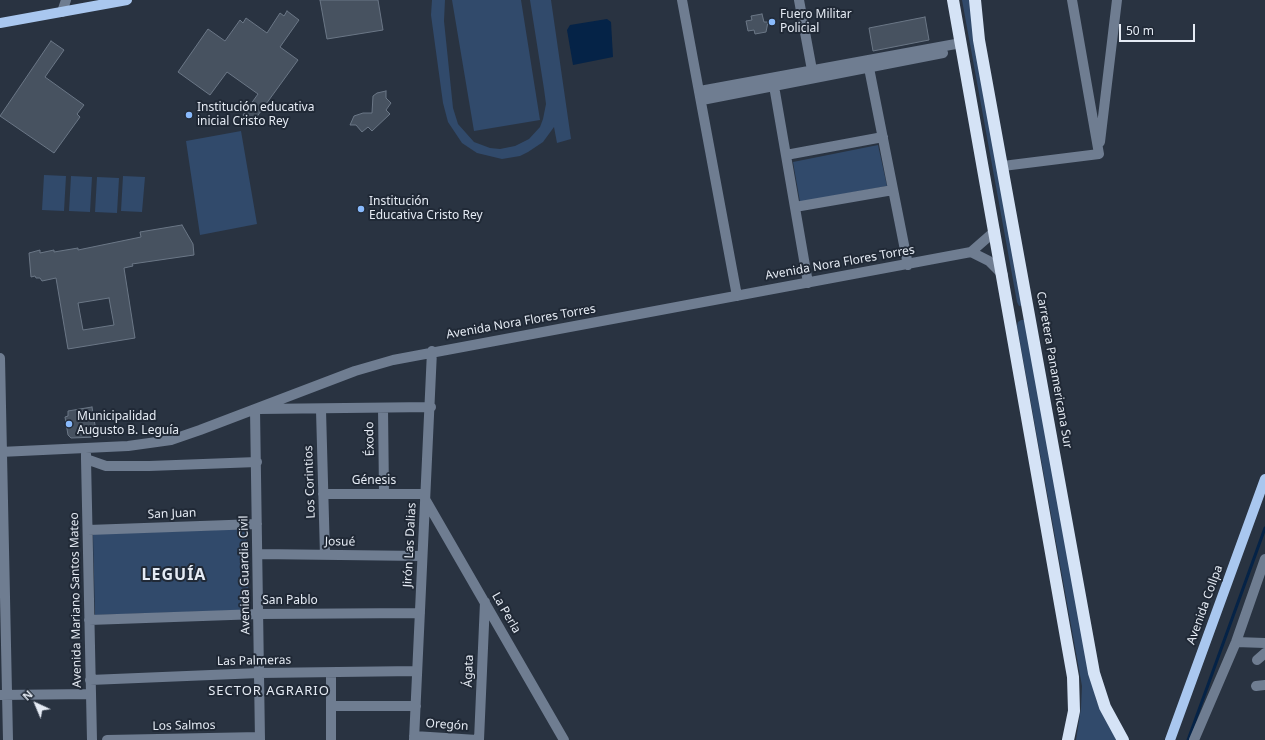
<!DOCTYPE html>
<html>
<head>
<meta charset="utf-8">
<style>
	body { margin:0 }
	#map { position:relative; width:1265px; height:740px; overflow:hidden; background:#293341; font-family:"Noto Sans",sans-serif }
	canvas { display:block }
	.north { position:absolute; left:16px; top:684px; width:40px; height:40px; -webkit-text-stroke:3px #202936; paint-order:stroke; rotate:316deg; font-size:11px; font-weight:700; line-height:16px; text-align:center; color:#e5ebf4 }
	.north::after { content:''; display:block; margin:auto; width:14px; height:18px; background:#e5ebf4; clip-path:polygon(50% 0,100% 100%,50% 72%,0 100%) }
	.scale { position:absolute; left:1119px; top:24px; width:76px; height:18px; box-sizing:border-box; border:2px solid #e5ebf4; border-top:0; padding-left:5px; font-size:12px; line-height:14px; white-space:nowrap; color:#e5ebf4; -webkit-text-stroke:3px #202936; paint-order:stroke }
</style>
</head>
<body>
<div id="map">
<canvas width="1265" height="740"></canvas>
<div class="north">N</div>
<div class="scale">50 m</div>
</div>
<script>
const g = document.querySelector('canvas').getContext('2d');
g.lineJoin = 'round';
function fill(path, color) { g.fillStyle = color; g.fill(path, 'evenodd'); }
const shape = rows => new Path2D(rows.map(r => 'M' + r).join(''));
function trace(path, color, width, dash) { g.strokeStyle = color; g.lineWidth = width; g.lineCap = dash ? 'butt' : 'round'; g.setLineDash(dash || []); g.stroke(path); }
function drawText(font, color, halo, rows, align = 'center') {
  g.font = font + ' "Noto Sans",sans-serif'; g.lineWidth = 4; g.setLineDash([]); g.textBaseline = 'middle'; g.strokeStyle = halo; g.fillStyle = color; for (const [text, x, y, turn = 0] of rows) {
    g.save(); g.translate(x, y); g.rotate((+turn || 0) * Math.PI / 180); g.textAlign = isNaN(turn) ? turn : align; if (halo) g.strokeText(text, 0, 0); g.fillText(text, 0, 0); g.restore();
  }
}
fill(shape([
	[432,0,445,0,444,21,453,108,458,124,474,142,490,148,500,149,515,146,529,139,540,127,543,119,546,104,544,89,530,0,551,0,571,139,557,143,554,127,543,142,528,152,520,156,502,159,477,153,462,143,448,122,443,103,431,15],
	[452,0,521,0,540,120,474,131],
	[962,0,972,0,1026,305,1019,306,1017,302],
	[241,131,257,224,200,235,186,141],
	[878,145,887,186,800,202,793,162],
	[44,175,66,176,64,211,42,210],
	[71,176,92,177,90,212,69,211],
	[123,176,145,177,142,212,121,211],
	[97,177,119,178,117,213,95,212],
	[1021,320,1025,320,1096,699,1100,709,1119,740,1076,740,1081,708,1082,686,1017,326,1018,322],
	[246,529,249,610,95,615,93,534]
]), '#314a6b');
fill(shape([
	[607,19,611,22,613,57,573,65,567,30,570,25]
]), '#052347');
trace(shape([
	[1188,740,1265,528]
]), '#052347', 3);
const building = shape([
	[320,0,378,0,383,30,327,39,320,0],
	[287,11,299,20,280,47,298,60,253,122,243,115,258,94,227,72,210,95,178,72,208,29,225,41,240,20,243,23,246,18,267,33,280,13,284,16,287,11],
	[762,14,764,22,768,22,766,32,755,34,754,30,748,31,746,21,752,20,751,16,762,14],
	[925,17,929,40,873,51,869,28,925,17],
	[51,41,64,50,45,77,84,105,77,114,80,117,54,153,0,116,51,41],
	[386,91,386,98,391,103,386,110,390,114,372,131,368,127,362,132,356,125,350,125,354,116,363,113,372,113,373,96,377,93,386,91],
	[182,225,193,244,194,255,132,264,133,266,124,268,135,338,68,349,56,278,42,281,40,278,36,278,35,276,31,277,29,253,40,250,40,253,54,250,54,252,78,248,78,250,141,237,140,232,182,225],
	[109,298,114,325,83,330,78,303,109,298],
	[92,407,97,437,71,438,68,435,65,417,68,416,68,411,92,407]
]);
fill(building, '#475260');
trace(building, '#6b7786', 1);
trace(shape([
	[682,0,737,296],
	[799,0,812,70],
	[1072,0,1099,154],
	[62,12,66,0],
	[869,68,908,265],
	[774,86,808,283],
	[700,91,961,43],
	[702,100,943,53],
	[1100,142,1117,0],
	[786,155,883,137],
	[1003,166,1099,154],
	[795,207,893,190],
	[971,252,989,261,1003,275],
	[0,358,8,740],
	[383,408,384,494],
	[255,409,260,740],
	[259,409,431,407],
	[321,410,325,555],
	[0,452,128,446,171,440,200,430,355,371,393,360,971,252,995,231],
	[86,454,86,459,106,466,149,466,257,462],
	[86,459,92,740],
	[323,494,425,494],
	[425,499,564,740],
	[88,530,257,524],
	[258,554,422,556],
	[89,620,259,614,420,613],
	[1236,642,1265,643],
	[1257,660,1265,653],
	[90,680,259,673,417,671],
	[1256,686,1265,685],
	[0,695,91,694],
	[331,706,416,706],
	[414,736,477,740],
	[107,740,260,737],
	[331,740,331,673],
	[414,740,432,351],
	[479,740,485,602],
	[1194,740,1236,642,1265,559]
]), '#6f7d91', 10);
trace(shape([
	[0,23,127,0],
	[1170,740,1265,479]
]), '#a9c7ef', 10);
trace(shape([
	[953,0,1073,677,1074,711,1068,740],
	[975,0,979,40,1094,673,1105,707,1123,740]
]), '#d5e3f6', 12);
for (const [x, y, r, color] of [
	[772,22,4,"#89bafc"],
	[189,115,4,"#89bafc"],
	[361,209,4,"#89bafc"],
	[69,424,4,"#89bafc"]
]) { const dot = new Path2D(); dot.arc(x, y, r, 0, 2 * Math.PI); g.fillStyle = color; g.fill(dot); trace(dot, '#202936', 1.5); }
drawText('12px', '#e5ebf4', '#202936', [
	["Fuero Militar",780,15],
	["Policial",780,29],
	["Institución educativa",197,108],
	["inicial Cristo Rey",197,122],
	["Institución",369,202],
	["Educativa Cristo Rey",369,216],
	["Municipalidad",77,417],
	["Augusto B. Leguía",77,431]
], 'left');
drawText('12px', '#e5ebf4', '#202936', [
	["Avenida Nora Flores Torres",840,263,-10],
	["Avenida Nora Flores Torres",521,322,-10],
	["Carretera Panamericana Sur",1054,370,80],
	["Éxodo",370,439,-91],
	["Génesis",374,481],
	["Los Corintios",310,482,-92],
	["San Juan",172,514,-2],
	["Josué",340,542,1],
	["Jirón Las Dalias",410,545,-87],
	["Avenida Guardia Civil",245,575,-91],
	["Avenida Mariano Santos Mateo",76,600,-91],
	["San Pablo",290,601],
	["Avenida Collpa",1205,605,-70],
	["La Perla",506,613,60],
	["Las Palmeras",254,661,-1],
	["Ágata",469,671,-88],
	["Oregón",447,725,4],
	["Los Salmos",184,726,-1]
]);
g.letterSpacing = '1px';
drawText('13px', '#e5ebf4', '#202936', [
	["SECTOR AGRARIO",269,691]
]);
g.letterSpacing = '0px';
g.letterSpacing = '1px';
drawText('bold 16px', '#e5ebf4', '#202936', [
	["LEGUÍA",174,575]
]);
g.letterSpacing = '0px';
</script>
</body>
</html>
